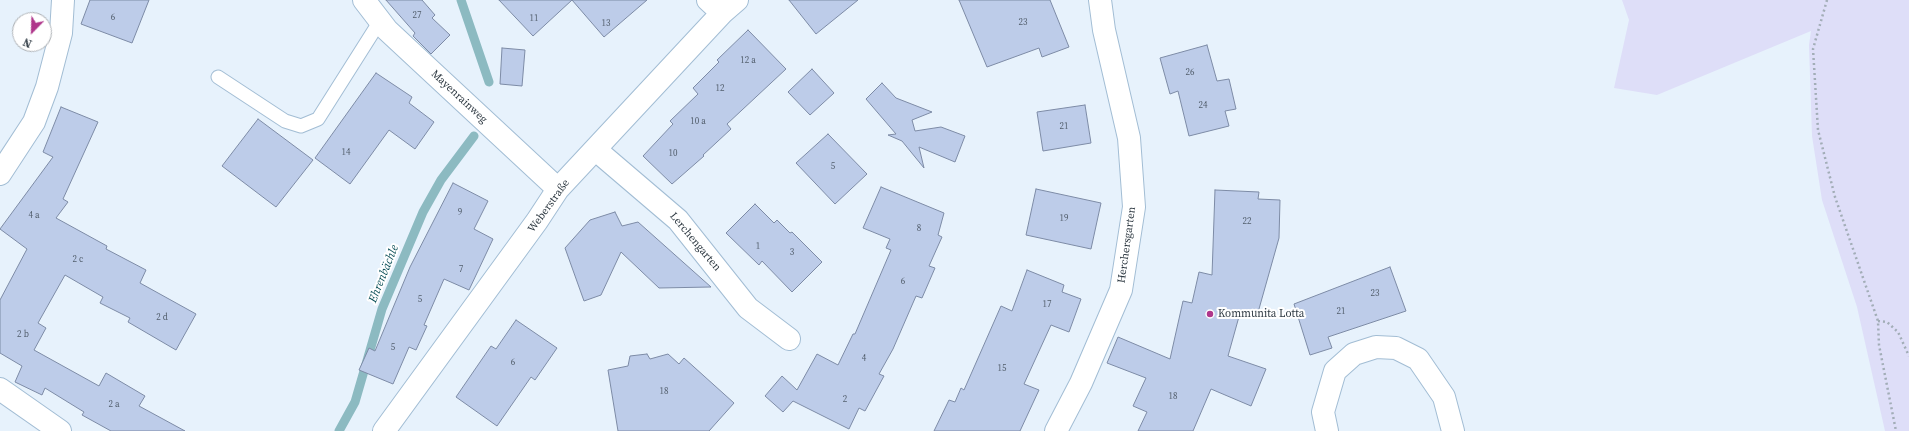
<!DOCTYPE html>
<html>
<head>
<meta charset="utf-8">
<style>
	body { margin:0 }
	#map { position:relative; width:1909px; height:431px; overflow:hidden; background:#e7f2fc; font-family:"Source Serif 4",serif }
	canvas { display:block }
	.north { position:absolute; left:12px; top:12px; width:40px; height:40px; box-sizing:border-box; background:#fff; border:1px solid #acb0b4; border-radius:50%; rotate:203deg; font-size:11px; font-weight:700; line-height:16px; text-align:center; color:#2f3a43 }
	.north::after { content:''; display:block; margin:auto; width:14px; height:18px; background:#af368b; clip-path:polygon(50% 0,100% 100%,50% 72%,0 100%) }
</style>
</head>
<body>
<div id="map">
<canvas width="1909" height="431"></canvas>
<div class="north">N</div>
</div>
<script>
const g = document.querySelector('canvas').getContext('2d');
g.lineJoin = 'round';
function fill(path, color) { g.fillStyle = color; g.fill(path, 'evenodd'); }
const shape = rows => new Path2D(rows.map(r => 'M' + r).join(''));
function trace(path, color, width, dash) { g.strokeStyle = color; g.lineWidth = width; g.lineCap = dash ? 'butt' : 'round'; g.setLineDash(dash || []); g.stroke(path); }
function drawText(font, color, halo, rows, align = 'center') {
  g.font = font + ' "Source Serif 4",serif'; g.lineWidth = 4; g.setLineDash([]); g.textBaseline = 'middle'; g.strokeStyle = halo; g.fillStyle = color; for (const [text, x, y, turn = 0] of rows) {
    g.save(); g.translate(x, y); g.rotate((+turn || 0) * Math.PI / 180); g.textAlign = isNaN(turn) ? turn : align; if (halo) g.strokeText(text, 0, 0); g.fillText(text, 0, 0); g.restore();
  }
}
fill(shape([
	[1622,0,1909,0,1909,431,1885,431,1857,307,1822,200,1812,136,1809,45,1811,31,1657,95,1614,88,1629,20]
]), '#dedef8');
trace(shape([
	[461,0,489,82],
	[339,431,355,402,382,309,423,212,441,180,474,136]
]), '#8cbac1', 9);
const building = shape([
	[90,0,149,0,132,43,81,24,90,0],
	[386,0,422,0,435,15,432,18,450,35,431,54,413,36,415,33,386,0],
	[499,0,647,0,604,37,572,0,533,36,499,0],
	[789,0,858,0,816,34,789,0],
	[959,0,1050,0,1069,47,1042,57,1039,48,987,67,959,0],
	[748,30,786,69,727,124,731,129,703,155,704,156,672,184,643,156,673,124,670,121,698,94,693,88,719,62,717,60,748,30],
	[1207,45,1217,81,1229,79,1236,109,1225,111,1229,126,1189,136,1178,91,1170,94,1160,58,1207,45],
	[502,48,525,50,522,86,500,84,502,48],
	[812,69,834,93,810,115,788,92,812,69],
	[376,73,412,97,409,103,434,122,415,149,389,130,350,184,315,158,376,73],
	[882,83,896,98,932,112,912,120,915,131,941,127,965,136,955,162,919,147,924,168,902,141,888,135,896,134,866,99,882,83],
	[1085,105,1091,143,1043,151,1037,112,1085,105],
	[61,107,98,122,63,199,68,202,56,218,107,246,106,249,146,270,140,283,196,314,176,350,128,322,130,318,100,303,103,297,65,275,38,323,46,328,34,350,99,386,106,373,145,396,139,406,185,431,111,431,82,415,84,412,45,388,42,395,15,382,22,366,0,353,0,300,27,249,0,229,53,157,43,152,61,107],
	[258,119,313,160,276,207,222,166,258,119],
	[828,134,867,174,835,204,796,163,828,134],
	[453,183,488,201,474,229,493,239,469,290,444,279,424,325,427,326,416,350,409,347,393,384,359,370,369,348,375,351,410,267,453,183],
	[881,187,944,213,938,235,942,237,929,266,935,268,922,298,916,296,893,349,879,374,884,376,865,411,859,408,849,429,793,401,783,412,765,396,782,376,797,390,817,354,838,365,853,334,855,334,891,250,886,248,890,239,863,228,881,187],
	[1036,189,1101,203,1091,249,1026,235,1036,189],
	[1215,190,1259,192,1258,199,1280,200,1279,238,1257,316,1240,313,1228,356,1266,369,1251,406,1211,389,1193,431,1138,431,1147,412,1133,406,1146,378,1107,363,1118,337,1170,359,1183,301,1192,303,1199,272,1212,275,1215,190],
	[755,204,774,223,777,220,790,233,792,232,822,262,792,292,762,261,759,265,726,233,755,204],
	[615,212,622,226,638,222,711,287,659,288,621,252,601,295,584,301,565,248,590,220,615,212],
	[1390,267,1406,311,1328,337,1332,348,1310,355,1294,304,1390,267],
	[1027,270,1064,285,1062,292,1081,299,1069,332,1051,325,1024,384,1039,390,1020,431,934,431,949,400,955,402,961,388,964,390,1001,306,1012,311,1027,270],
	[516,320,557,348,535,380,531,377,497,426,456,397,491,346,496,349,516,320],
	[647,354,650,359,668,354,679,364,684,358,734,403,709,431,618,431,608,370,628,366,630,356,647,354]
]);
fill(building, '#bdcce9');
trace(building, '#7d8ba6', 1);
const service = shape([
	[218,77,285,121,301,126,318,119,380,21]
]);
const minor = shape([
	[364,0,387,30,558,189],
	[708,0,722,13],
	[596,150,678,220,748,308,789,339],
	[0,174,34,122,47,87,61,33,63,0],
	[0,389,60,431],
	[384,431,537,221,558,189,722,13,737,0],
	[1056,431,1081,383,1121,290,1134,207,1129,138,1104,30,1100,0],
	[1327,431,1323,412,1335,371,1354,354,1376,347,1396,348,1418,359,1444,397,1453,431]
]);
trace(service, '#a2bdd4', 15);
trace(minor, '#a2bdd4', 24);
trace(shape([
	[1827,0,1813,49,1818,130,1835,197,1878,321,1879,345,1896,431],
	[1878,321,1887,322,1898,332,1909,356]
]), '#a2adb7', 2.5, [2, 3]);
trace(service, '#fff', 13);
trace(minor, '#fff', 22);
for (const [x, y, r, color] of [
	[1210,314,4,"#af368b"]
]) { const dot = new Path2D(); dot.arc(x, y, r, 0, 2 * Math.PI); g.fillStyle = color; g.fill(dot); trace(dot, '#fff', 1.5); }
drawText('9px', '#525e6c', null, [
	["27",417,16],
	["6",113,18],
	["11",534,19],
	["23",1023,23],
	["13",606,24],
	["12 a",748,61],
	["26",1190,73],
	["12",720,89],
	["24",1203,106],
	["10 a",698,122],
	["21",1064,127],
	["14",346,153],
	["10",673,154],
	["5",833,167],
	["9",460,213],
	["4 a",34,216],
	["19",1064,219],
	["22",1247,222],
	["8",919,229],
	["1",758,247],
	["3",792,253],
	["2 c",78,260],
	["7",461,270],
	["6",903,282],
	["23",1375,294],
	["5",420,300],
	["17",1047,305],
	["21",1341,312],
	["2 d",162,318],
	["2 b",23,335],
	["5",393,348],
	["4",864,359],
	["6",513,363],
	["15",1002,369],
	["18",664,392],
	["18",1173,397],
	["2",845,400],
	["2 a",114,405]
]);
drawText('11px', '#2f3a43', '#fff', [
	["Mayenrainweg",459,97,43],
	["Weberstraße",549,206,-54],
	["Lerchengarten",695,242,50],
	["Herchersgarten",1127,245,-82]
]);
drawText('11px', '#2f3a43', '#fff', [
	["Kommunita Lotta",1218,314]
], 'left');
drawText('italic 12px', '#10535b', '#fff', [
	["Ehrenbächle",384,274,-68]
]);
</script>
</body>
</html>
